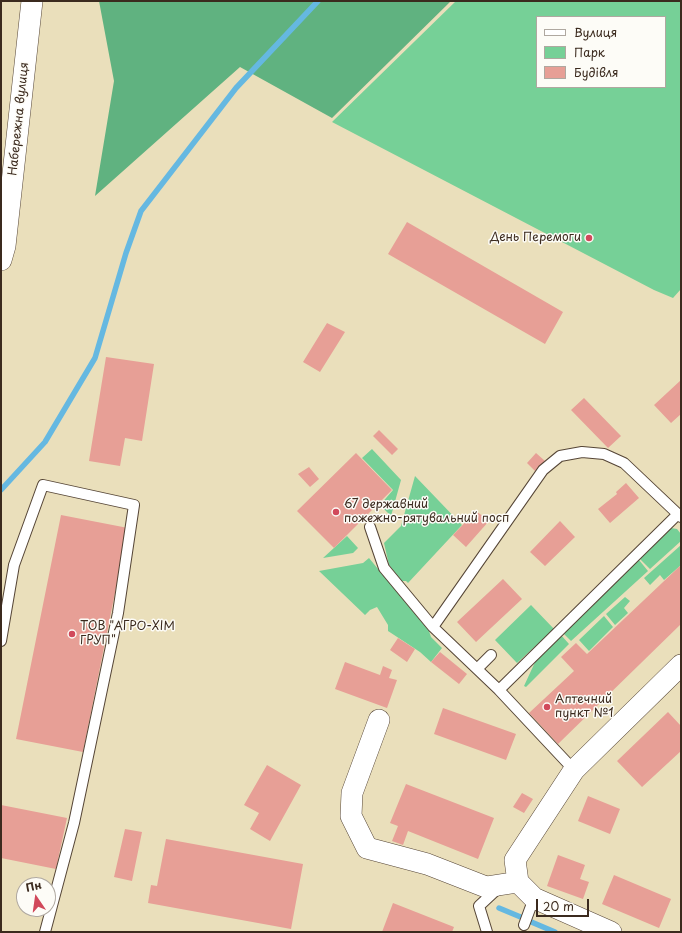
<!DOCTYPE html>
<html>
<head>
<meta charset="utf-8">
<style>
	body { margin:0 }
	#map { position:relative; width:682px; height:933px; overflow:hidden; background:#eadfbb; font-family:"Playpen Sans",sans-serif }
	canvas { display:block }
	.frame { position:absolute; inset:0; border:2px solid #3b2a1e; pointer-events:none }
	.legend { position:absolute; left:536px; top:16px; width:130px; height:72px; box-sizing:border-box; background:#fdfcf7; border:1px solid #afa8a0; margin:0; padding:5px 7px; list-style:none; font-size:12px; color:#3b2a1e }
	.legend li { display:flex; align-items:center; gap:8px; height:20px }
	.legend b { width:20px; border:1px solid #afa8a0 }
	.north { position:absolute; left:16px; top:877px; width:40px; height:40px; box-sizing:border-box; background:#fdfcf7; border:1px solid #afa8a0; border-radius:50%; rotate:347deg; font-size:11px; font-weight:700; line-height:16px; text-align:center; color:#3b2a1e }
	.north::after { content:''; display:block; margin:auto; width:14px; height:18px; background:#d1495b; clip-path:polygon(50% 0,100% 100%,50% 72%,0 100%) }
	.scale { position:absolute; left:536px; top:899px; width:53px; height:18px; box-sizing:border-box; border:2px solid #3b2a1e; border-top:0; padding-left:5px; font-size:12px; line-height:14px; white-space:nowrap; color:#3b2a1e; -webkit-text-stroke:3px #fdfcf7; paint-order:stroke }
</style>
</head>
<body>
<div id="map">
<canvas width="682" height="933"></canvas>
<div class="frame"></div>
<ul class="legend">
<li><b style="height:5px;background:#fff"></b>Вулиця</li>
<li><b style="height:11px;background:#76d097"></b>Парк</li>
<li><b style="height:11px;background:#e79f96"></b>Будівля</li>
</ul>
<div class="north">Пн</div>
<div class="scale">20 m</div>
</div>
<script>
const g = document.querySelector('canvas').getContext('2d');
g.lineJoin = 'round';
function fill(path, color) { g.fillStyle = color; g.fill(path, 'evenodd'); }
const shape = rows => new Path2D(rows.map(r => 'M' + r).join(''));
function trace(path, color, width, dash) { g.strokeStyle = color; g.lineWidth = width; g.lineCap = dash ? 'butt' : 'round'; g.setLineDash(dash || []); g.stroke(path); }
function drawText(font, color, halo, rows, align = 'center') {
  g.font = font + ' "Playpen Sans",sans-serif'; g.lineWidth = 3; g.setLineDash([]); g.textBaseline = 'middle'; g.strokeStyle = halo; g.fillStyle = color; for (const [text, x, y, turn = 0] of rows) {
    g.save(); g.translate(x, y); g.rotate((+turn || 0) * Math.PI / 180); g.textAlign = isNaN(turn) ? turn : align; if (halo) g.strokeText(text, 0, 0); g.fillText(text, 0, 0); g.restore();
  }
}
fill(shape([
	[456,1,681,1,681,289,673,298,654,290,332,122],
	[537,17,665,17,665,87,537,87],
	[372,449,401,480,391,516,380,505,393,490,362,458],
	[415,476,462,525,408,583,406,581,402,581,389,565,384,543,401,526],
	[671,528,677,529,681,534,681,541,650,569,640,559],
	[347,536,358,548,353,553,323,558],
	[681,545,681,565,664,580,660,575,650,585,644,578],
	[369,558,429,631,431,637,442,648,431,662,420,652,388,631,388,625,377,607,370,610,365,615,319,571,363,563],
	[639,560,648,571,571,641,563,633],
	[625,597,630,601,624,608,628,613,615,625,606,614],
	[531,605,554,629,517,663,495,640],
	[604,616,613,627,589,651,579,640],
	[561,635,569,644,526,687,524,686,536,660,543,652]
]), '#76d097');
fill(shape([
	[99,1,451,1,332,118,240,67,95,196,114,81]
]), '#60b280');
trace(shape([
	[1,490,45,442,95,358,126,253,141,211,236,88,318,1],
	[499,908,523,918],
	[529,921,555,932]
]), '#65b8e1', 5.5);
fill(shape([
	[407,222,563,312,545,344,388,254],
	[327,323,345,332,320,372,303,362],
	[106,357,154,364,142,441,125,438,120,466,89,461],
	[681,380,681,414,671,423,654,405],
	[584,398,621,436,608,448,571,410],
	[379,430,398,449,392,455,373,436],
	[356,453,392,490,334,548,297,511],
	[536,453,545,461,535,471,527,463],
	[309,467,319,479,310,487,298,474],
	[626,483,639,498,610,523,598,509,617,494,616,492],
	[476,511,489,521,466,547,453,535],
	[61,515,128,528,83,752,16,739],
	[560,521,575,537,545,566,530,552],
	[681,565,681,624,558,744,529,713,574,671,561,657,576,643,587,654],
	[503,579,522,599,476,642,457,622],
	[398,638,415,649,407,662,390,650],
	[440,652,467,674,459,684,431,662],
	[345,662,380,675,383,666,392,670,389,678,397,680,387,708,335,689],
	[443,708,516,734,506,760,434,734],
	[668,712,681,726,681,751,642,787,617,761],
	[267,765,301,785,270,841,250,829,259,813,244,805],
	[406,784,494,818,478,859,408,831,403,845,392,841,398,826,390,823],
	[522,793,533,799,524,813,513,807],
	[588,796,620,809,610,834,578,821],
	[1,805,67,818,56,869,1,858],
	[125,829,142,832,132,881,114,877],
	[166,839,303,864,291,929,148,903,151,885,157,886],
	[558,855,585,865,580,879,589,882,583,899,547,886],
	[614,875,671,899,659,928,602,904],
	[393,903,454,927,452,932,382,932]
]), '#e79f96');
const service = shape([
	[370,527,384,568,433,627,499,690,574,770],
	[433,627,543,470,560,456,582,452,604,454,624,463,681,517],
	[1,641,14,565,43,485,134,505,118,613,74,823,45,932],
	[477,669,491,655],
	[499,690,678,514],
	[524,925,534,898],
	[487,932,479,906,494,892,498,890]
]);
const minor = shape([
	[1,260,5,246,32,1],
	[379,720,352,793,351,816,367,848,427,864,486,887,518,882],
	[518,882,515,860,574,770,681,665],
	[518,882,534,898,611,932]
]);
trace(service, '#554536', 12);
trace(minor, '#554536', 22);
trace(service, '#fff', 10);
trace(minor, '#fff', 21);
for (const [x, y, r, color] of [
	[589,238,4,"#d1495b"],
	[336,512,4,"#d1495b"],
	[72,634,4,"#d1495b"],
	[547,707,4,"#d1495b"]
]) { const dot = new Path2D(); dot.arc(x, y, r, 0, 2 * Math.PI); g.fillStyle = color; g.fill(dot); trace(dot, '#fdfcf7', 1.5); }
drawText('12px', '#3b2a1e', '#fdfcf7', [
	["Набережна вулиця",19,119,-84]
]);
drawText('12px', '#3b2a1e', '#fdfcf7', [
	["День Перемоги",581,238,"right"],
	["67 державний",344,505],
	["пожежно-рятувальний посп",344,519],
	["ТОВ \"АГРО-ХІМ",80,627],
	["ГРУП\"",80,641],
	["Аптечний",555,700],
	["пункт №1",555,714]
], 'left');
</script>
</body>
</html>
